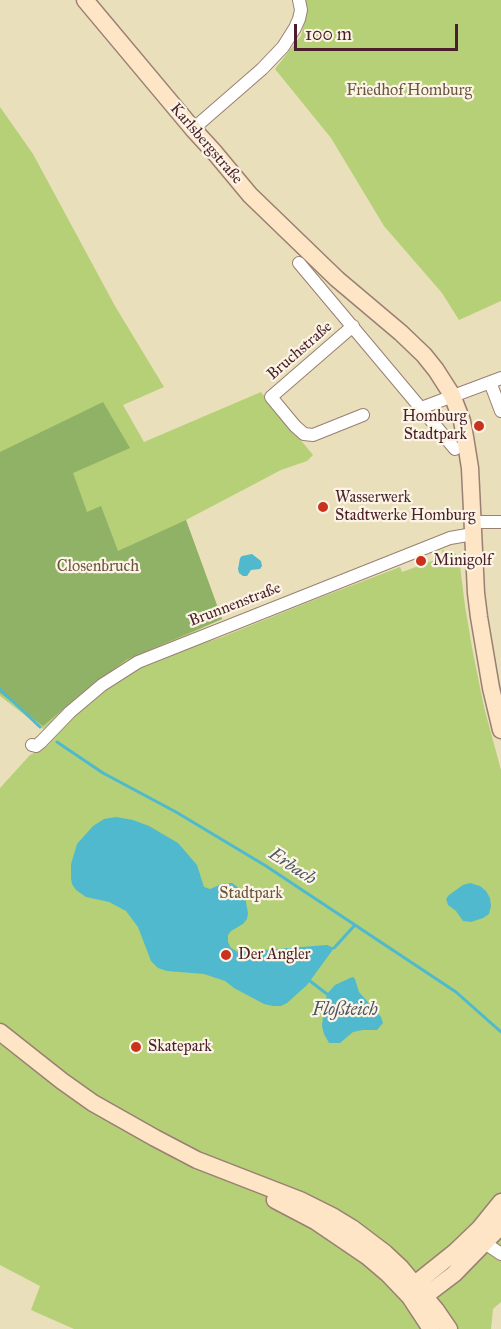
<!DOCTYPE html>
<html>
<head>
<meta charset="utf-8">
<style>
	body { margin:0 }
	#map { position:relative; width:501px; height:1329px; overflow:hidden; background:#eadfbb; font-family:"IM FELL Great Primer",serif }
	canvas { display:block }
	.scale { position:absolute; left:294px; top:24px; width:164px; height:27px; box-sizing:border-box; border:3px solid #4a1f2b; border-top:0; padding-left:8px; font-size:18px; line-height:21px; white-space:nowrap; color:#4a1f2b; -webkit-text-stroke:4px #fcf5e5; paint-order:stroke }
</style>
</head>
<body>
<div id="map">
<canvas width="501" height="1329"></canvas>
<div class="scale">100 m</div>
</div>
<script>
const g = document.querySelector('canvas').getContext('2d');
g.lineJoin = 'round';
function fill(path, color) { g.fillStyle = color; g.fill(path, 'evenodd'); }
const shape = rows => new Path2D(rows.map(r => 'M' + r).join(''));
function trace(path, color, width, dash) { g.strokeStyle = color; g.lineWidth = width; g.lineCap = dash ? 'butt' : 'round'; g.setLineDash(dash || []); g.stroke(path); }
function drawText(font, color, halo, rows, align = 'center') {
  g.font = font + ' "IM FELL Great Primer",serif'; g.lineWidth = 4.5; g.setLineDash([]); g.textBaseline = 'middle'; g.strokeStyle = halo; g.fillStyle = color; for (const [text, x, y, turn = 0] of rows) {
    g.save(); g.translate(x, y); g.rotate((+turn || 0) * Math.PI / 180); g.textAlign = isNaN(turn) ? turn : align; if (halo) g.strokeText(text, 0, 0); g.fillText(text, 0, 0); g.restore();
  }
}
fill(shape([
	[306,0,501,0,501,301,459,320,442,293,384,226,331,138,275,69,301,36,306,16],
	[0,107,33,154,115,306,164,387,123,405,144,442,261,392,313,455,307,461,281,470,186,520,222,619,127,663,79,698,43,729,0,696],
	[442,550,455,553,459,558,465,606,473,653,484,707,501,770,501,1302,493,1309,491,1329,74,1329,31,1310,40,1286,0,1265,0,788,30,755,47,746,81,710,119,677,198,645,222,637,319,598,400,567,402,572,443,557]
]), '#b5d076');
fill(shape([
	[103,402,130,448,73,473,87,512,101,506,118,551,186,520,222,619,126,660,79,696,43,726,0,693,0,452]
]), '#90b267');
fill(shape([
	[252,554,261,561,262,566,260,569,251,570,247,576,243,576,239,573,238,569,240,558,242,556],
	[116,817,133,820,149,826,178,843,197,865,204,887,210,889,224,883,232,883,239,888,245,897,248,913,247,919,243,924,231,931,228,935,228,942,231,948,238,952,327,945,334,948,307,985,287,1003,281,1006,273,1006,264,1004,234,988,225,981,204,974,167,971,158,968,151,961,138,927,126,911,109,902,86,897,76,890,72,884,71,878,71,864,77,844,93,826,104,819],
	[470,883,480,886,486,891,490,898,491,906,489,914,483,918,471,922,463,921,456,911,448,905,446,899,449,895,463,885],
	[353,977,355,979,359,992,381,1017,383,1023,377,1030,363,1030,353,1032,340,1043,329,1043,324,1034,322,1026,323,1016,327,994,335,985,350,978]
]), '#50b9ce');
trace(shape([
	[0,689,40,727],
	[57,742,103,773,176,812,266,866,456,992,501,1032],
	[334,948,355,925],
	[310,981,327,994]
]), '#50b9ce', 3);
const minor = shape([
	[193,129,262,69,283,47,295,28,299,19,301,10,299,0],
	[299,263,455,449],
	[353,326,271,397,295,426,304,434,313,435,363,415],
	[490,382,501,411],
	[421,408,501,378],
	[473,522,501,522],
	[32,745,36,746,41,742,70,712,102,685,138,662,450,538,473,534],
	[482,1237,485,1243,501,1254]
]);
const secondary = shape([
	[85,0,193,129,215,153,250,195,337,279,401,333,424,355,436,370,452,395,462,421,465,437,470,468,476,593,479,617,491,688,501,730],
	[0,1032,62,1081,93,1103,155,1138,197,1160,300,1200,334,1217,352,1228,385,1253,401,1268,436,1310,449,1329],
	[275,1200,315,1221,368,1257,388,1274,410,1297,431,1329],
	[411,1293,415,1284,455,1252,480,1228,501,1202],
	[416,1298,425,1296,454,1274,495,1232,501,1223]
]);
trace(minor, '#9a7f73', 14);
trace(secondary, '#9a7f73', 19);
trace(minor, '#fff', 12);
trace(secondary, '#fde5c5', 16);
for (const [x, y, r, color] of [
	[479,426,6,"#c8321e"],
	[323,507,6,"#c8321e"],
	[421,561,6,"#c8321e"],
	[226,955,6,"#c8321e"],
	[136,1047,6,"#c8321e"]
]) { const dot = new Path2D(); dot.arc(x, y, r, 0, 2 * Math.PI); g.fillStyle = color; g.fill(dot); trace(dot, '#fcf5e5', 2); }
drawText('16px', '#6a5442', '#fcf5e5', [
	["Friedhof Homburg",409,91],
	["Closenbruch",98,567],
	["Stadtpark",251,894]
]);
drawText('16px', '#4a1f2b', '#fcf5e5', [
	["Karlsbergstraße",206,144,49],
	["Bruchstraße",300,351,-41],
	["Brunnenstraße",235,605,-21]
]);
drawText('16px', '#4a1f2b', '#fcf5e5', [
	["Homburg",467,417,"right"],
	["Stadtpark",467,435,"right"],
	["Wasserwerk",335,498],
	["Stadtwerke Homburg",335,516],
	["Minigolf",433,561],
	["Der Angler",238,955],
	["Skatepark",148,1047]
], 'left');
drawText('italic 18px', '#4c5564', '#fcf5e5', [
	["Erbach",292,867,33],
	["Floßteich",345,1011]
]);
</script>
</body>
</html>
